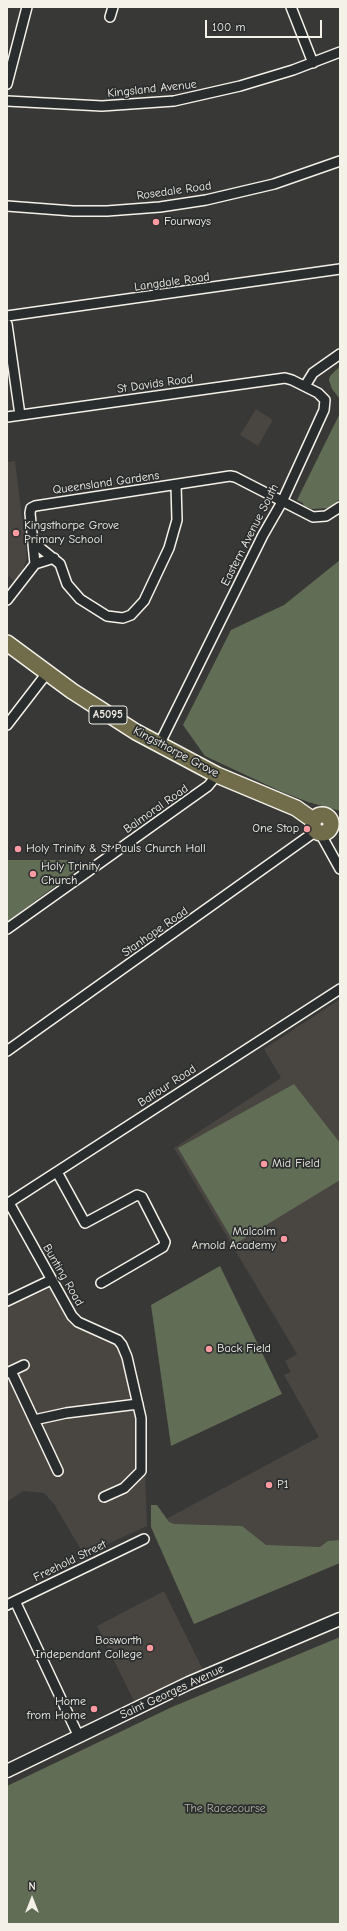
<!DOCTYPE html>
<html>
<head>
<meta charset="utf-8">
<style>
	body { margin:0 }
	#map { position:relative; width:347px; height:1931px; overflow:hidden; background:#383837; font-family:"Comic Neue",sans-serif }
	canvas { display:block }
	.frame { position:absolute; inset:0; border:8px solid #f4f1e8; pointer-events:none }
	.north { position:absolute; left:12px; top:1879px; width:40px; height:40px; -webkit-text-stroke:3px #2a2d2e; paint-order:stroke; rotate:0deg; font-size:11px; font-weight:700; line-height:16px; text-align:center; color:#f4f1e8 }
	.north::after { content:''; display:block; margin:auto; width:14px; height:18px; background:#f4f1e8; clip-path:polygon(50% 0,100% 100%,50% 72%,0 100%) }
	.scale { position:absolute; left:205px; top:20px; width:117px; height:18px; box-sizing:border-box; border:2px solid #f4f1e8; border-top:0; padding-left:5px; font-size:12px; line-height:14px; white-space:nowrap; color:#f4f1e8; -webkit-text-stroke:3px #2a2d2e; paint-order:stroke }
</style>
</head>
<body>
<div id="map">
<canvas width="347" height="1931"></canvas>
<div class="frame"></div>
<div class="north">N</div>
<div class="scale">100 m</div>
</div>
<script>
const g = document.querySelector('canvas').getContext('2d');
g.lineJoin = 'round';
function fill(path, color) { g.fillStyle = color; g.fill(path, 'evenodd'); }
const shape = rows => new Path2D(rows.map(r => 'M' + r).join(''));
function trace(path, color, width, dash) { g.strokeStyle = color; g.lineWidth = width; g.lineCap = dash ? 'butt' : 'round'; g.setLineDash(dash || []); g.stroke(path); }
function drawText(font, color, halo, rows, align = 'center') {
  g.font = font + ' "Comic Neue",sans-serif'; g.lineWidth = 3.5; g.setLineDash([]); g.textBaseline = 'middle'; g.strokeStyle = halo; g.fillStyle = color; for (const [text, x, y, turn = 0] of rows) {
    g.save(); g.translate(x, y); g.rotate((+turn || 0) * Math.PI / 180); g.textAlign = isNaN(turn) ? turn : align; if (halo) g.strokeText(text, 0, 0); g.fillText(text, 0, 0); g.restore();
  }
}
fill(shape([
	[256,409,273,420,258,446,240,435],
	[15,461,27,557,23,570,14,581,7,575,7,462],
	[340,999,340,1563,194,1624,151,1527,319,1437,284,1375,291,1372,285,1361,297,1354,174,1148,281,1078,264,1049],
	[55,1286,80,1318,124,1340,130,1351,143,1413,147,1526,84,1555,54,1504,44,1493,23,1491,7,1502,7,1307],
	[164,1591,203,1670,134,1701,97,1626]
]), '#494541');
fill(shape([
	[340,366,340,399,332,389,329,380,330,376],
	[340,413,340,499,329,508,312,509,304,506,303,503,297,500],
	[340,560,340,811,308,802,280,791,205,756,183,725,231,630,284,605],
	[7,860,72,860,78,869,7,922],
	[294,1084,340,1143,340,1180,235,1244,178,1148],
	[220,1266,282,1394,171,1446,151,1305],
	[151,1505,157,1505,169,1522,174,1524,242,1526,266,1545,320,1547,328,1541,340,1540,340,1563,194,1624,151,1527],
	[340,1637,340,1924,7,1924,7,1786,172,1707]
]), '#616d55');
const minor = shape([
	[291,7,313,63],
	[110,17,113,7],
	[7,84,27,7],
	[7,101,102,106,174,101,240,86,293,70,340,52],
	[7,206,73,211,107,211,160,207,206,200,274,184,340,161],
	[7,316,340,269],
	[7,324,20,415],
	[305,386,313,373,340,354],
	[7,417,285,378,292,380,318,393,325,400,324,410,282,502,263,535,159,745],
	[33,542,60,564,67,584,80,599,107,616,123,618,131,615,144,601,169,548,177,520,176,485],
	[35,564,54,558],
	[7,600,35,564,30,513,31,508,35,506,230,476,235,477,313,517,326,516,340,507],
	[7,725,47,673],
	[320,833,340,869],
	[7,929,208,786,217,775],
	[7,1051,316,831],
	[57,1172,85,1223,137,1195,142,1197,165,1242,163,1247,101,1283],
	[9,1203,72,1316,78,1322,118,1340,122,1345,127,1357,141,1418,141,1471,124,1488,104,1497],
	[7,1204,340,989],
	[7,1301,51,1280],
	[11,1371,58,1471],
	[7,1373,24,1365],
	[34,1420,66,1413,138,1404],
	[15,1601,79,1737],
	[7,1605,144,1539]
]);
const tertiary = shape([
	[7,1771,189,1683,340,1619]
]);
const primary = shape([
	[7,643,72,691,136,732,217,775,296,808,313,820],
	'313 824a9 9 0 1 1 18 0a9 9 0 1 1-18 0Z'
]);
trace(minor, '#f4f1e8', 12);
trace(tertiary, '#f4f1e8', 15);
trace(primary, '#f4f1e8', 18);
trace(minor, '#2a2d2e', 9);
trace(tertiary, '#2a2d2e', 12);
trace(primary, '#716d4b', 15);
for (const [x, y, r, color] of [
	[156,222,4,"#ff9aa2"],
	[16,533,4,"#ff9aa2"],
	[307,829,4,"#ff9aa2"],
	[18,849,4,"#ff9aa2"],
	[33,874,4,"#ff9aa2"],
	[264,1164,4,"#ff9aa2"],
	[284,1239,4,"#ff9aa2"],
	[209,1349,4,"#ff9aa2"],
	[269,1485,4,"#ff9aa2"],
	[150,1648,4,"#ff9aa2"],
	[94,1709,4,"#ff9aa2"]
]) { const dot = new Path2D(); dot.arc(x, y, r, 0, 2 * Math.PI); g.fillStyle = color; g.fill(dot); trace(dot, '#2a2d2e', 1.5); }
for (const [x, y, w] of [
	[108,715,38]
]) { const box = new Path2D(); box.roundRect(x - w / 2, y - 9, w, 18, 3); g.fillStyle = '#2a2d2e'; g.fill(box); trace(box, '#f4f1e8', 1); }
drawText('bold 11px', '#f4f1e8', null, [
	["A5095",108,715]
]);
drawText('12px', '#f4f1e8', '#2a2d2e', [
	["Kingsland Avenue",152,89,-6],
	["Rosedale Road",174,191,-8],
	["Langdale Road",172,282,-8],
	["St Davids Road",155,384,-8],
	["Queensland Gardens",106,483,-8],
	["Eastern Avenue South",250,535,-63],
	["Kingsthorpe Grove",176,752,28],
	["Balmoral Road",156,809,-35],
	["Stanhope Road",155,932,-35],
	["Balfour Road",167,1086,-33],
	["Bunting Road",63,1275,60],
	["Freehold Street",70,1561,-26],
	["Saint Georges Avenue",172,1692,-25]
]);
drawText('12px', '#f4f1e8', '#2a2d2e', [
	["Fourways",164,222],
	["Kingsthorpe Grove",24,526],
	["Primary School",24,540],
	["One Stop",299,829,"right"],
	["Holy Trinity & St Pauls Church Hall",26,849],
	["Holy Trinity",41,867],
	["Church",41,881],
	["Mid Field",272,1164],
	["Malcolm",276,1232,"right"],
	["Arnold Academy",276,1246,"right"],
	["Back Field",217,1349],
	["P1",277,1485],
	["Bosworth",142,1641,"right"],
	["Independant College",142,1655,"right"],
	["Home",86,1702,"right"],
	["from Home",86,1716,"right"]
], 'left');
drawText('12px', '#b2b6a6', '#2a2d2e', [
	["The Racecourse",225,1809]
]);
</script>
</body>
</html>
